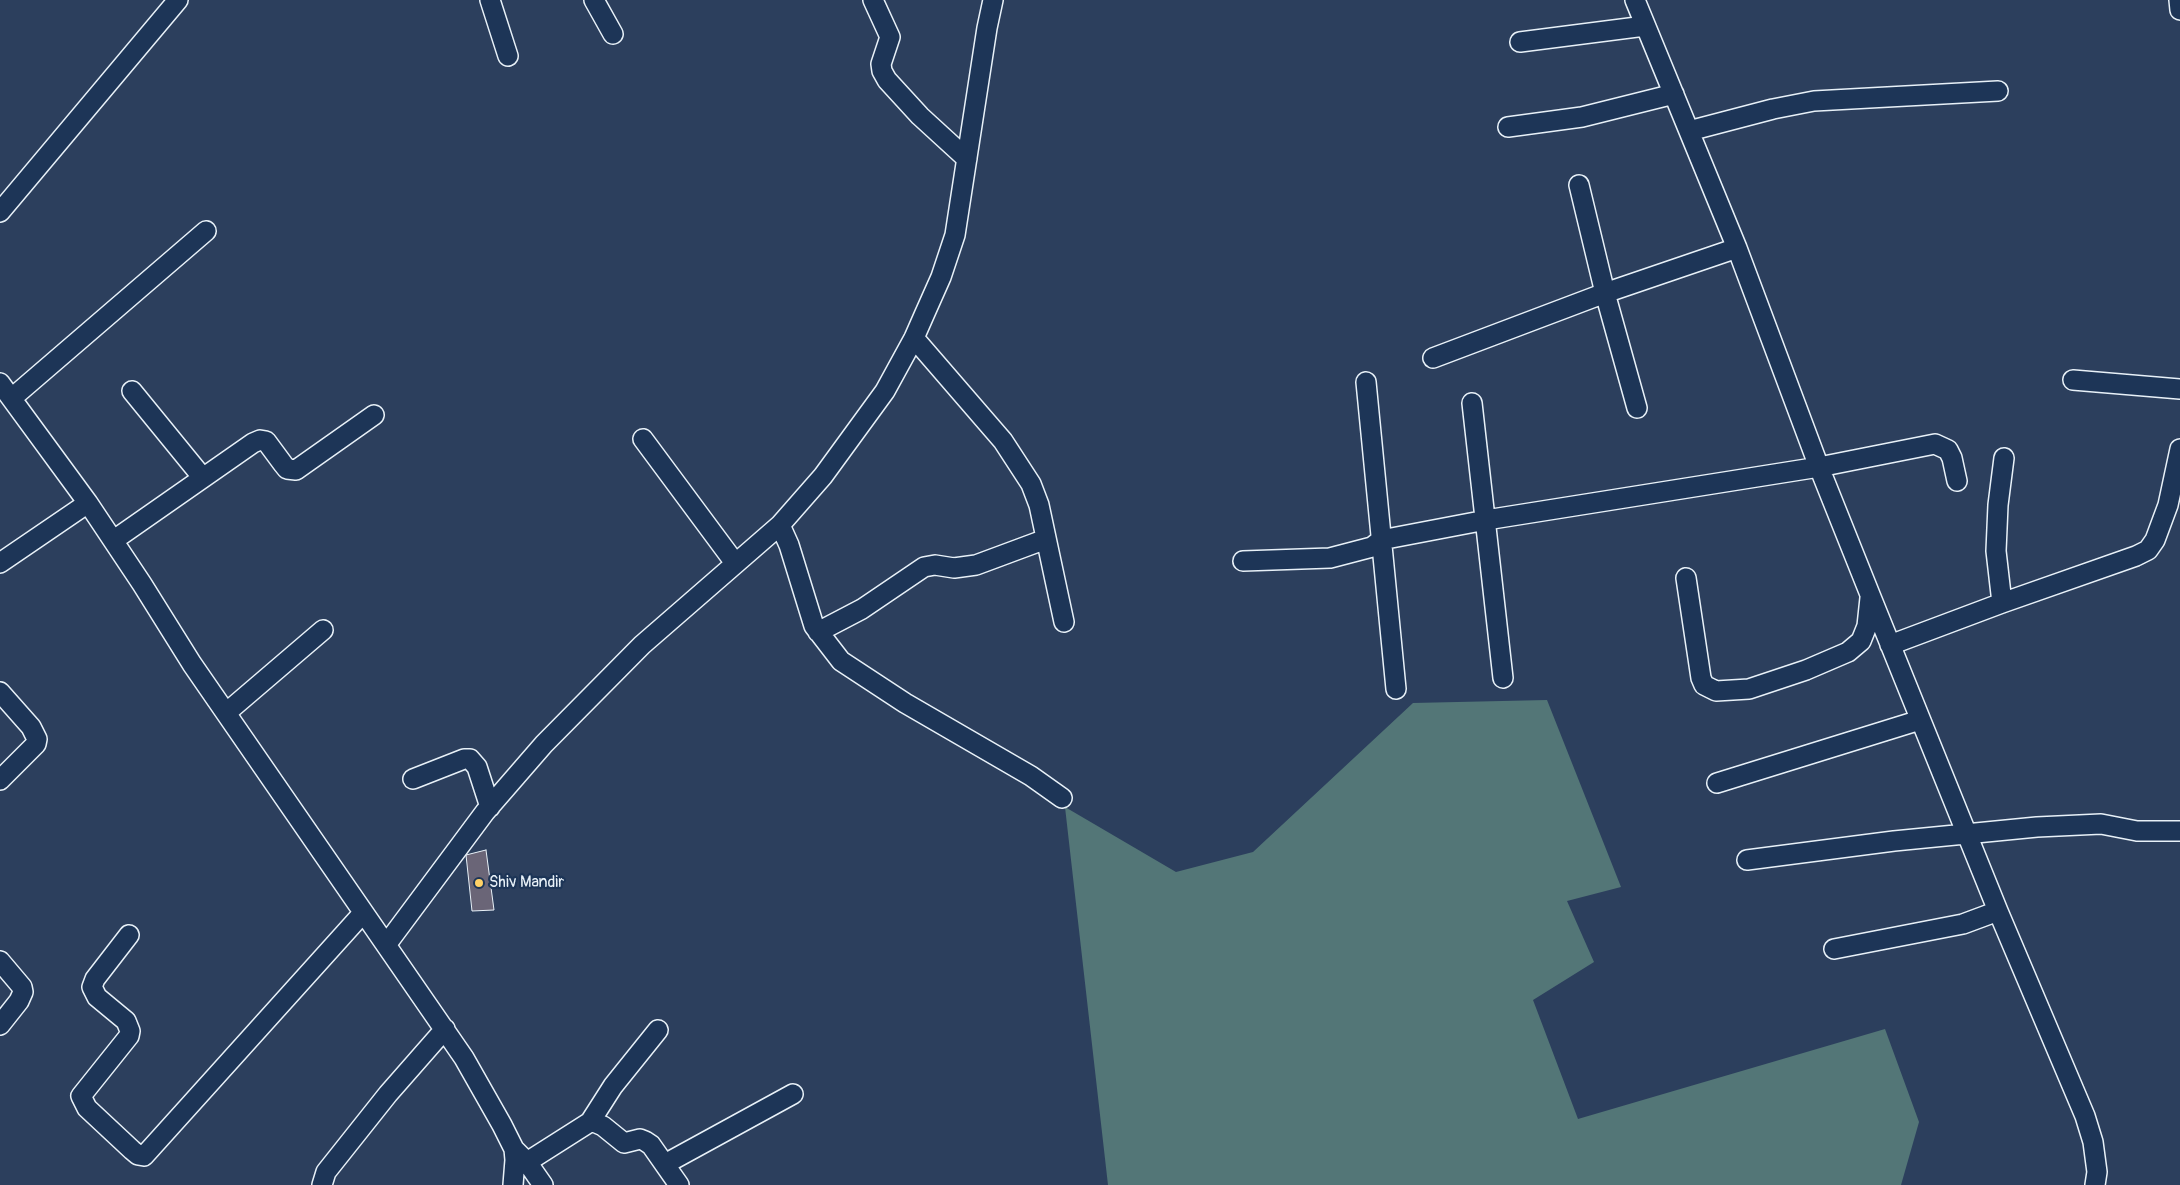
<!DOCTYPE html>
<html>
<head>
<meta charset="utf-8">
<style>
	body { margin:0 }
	canvas { display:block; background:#2c3f5d }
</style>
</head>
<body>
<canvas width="2180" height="1185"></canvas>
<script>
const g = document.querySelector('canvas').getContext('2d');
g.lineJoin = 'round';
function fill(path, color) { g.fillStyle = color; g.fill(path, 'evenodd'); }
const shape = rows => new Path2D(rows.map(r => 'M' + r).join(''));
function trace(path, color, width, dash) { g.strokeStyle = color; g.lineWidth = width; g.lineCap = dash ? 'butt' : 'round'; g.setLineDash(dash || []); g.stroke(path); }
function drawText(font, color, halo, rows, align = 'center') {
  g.font = font + ' Pangolin,sans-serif'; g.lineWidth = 4.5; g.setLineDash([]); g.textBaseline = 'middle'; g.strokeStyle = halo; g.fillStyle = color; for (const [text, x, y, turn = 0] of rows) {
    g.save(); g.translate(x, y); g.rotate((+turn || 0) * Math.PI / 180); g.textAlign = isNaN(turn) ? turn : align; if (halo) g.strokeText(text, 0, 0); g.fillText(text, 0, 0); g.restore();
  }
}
fill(shape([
	[1547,700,1621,887,1567,901,1594,962,1533,1000,1578,1119,1885,1029,1919,1122,1901,1185,1108,1185,1065,807,1176,872,1253,852,1413,703]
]), '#537677');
const building = shape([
	[486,850,494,910,472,911,466,855,486,850]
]);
fill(building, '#6a6577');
trace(building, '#e8f1f8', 1);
const minor = shape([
	[490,0,508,56],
	[594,0,613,34],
	[873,0,890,37,881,64,882,71,887,80,920,116,967,159],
	[1635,0,1737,248,1819,467,1871,597,1998,911,2085,1116,2093,1142,2097,1172,2095,1185],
	[2179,0,2180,10],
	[1520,42,1645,26],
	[1508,127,1582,117,1674,94],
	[1689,131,1773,109,1814,101,1998,91],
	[1579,185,1605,293,1637,408],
	[0,212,178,0],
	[914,338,1003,441,1031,484,1039,505,1064,622],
	[1433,358,1605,293,1737,248],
	[2073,380,2180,389],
	[1366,382,1396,689],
	[0,383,88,503,0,563],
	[132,391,203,478],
	[12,398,206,231],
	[1472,403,1503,678],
	[643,439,735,563],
	[88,503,142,584,192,664,464,1058,502,1125,514,1149,515,1160,513,1185],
	[780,525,789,545,814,626,841,661,905,703,1031,776,1062,798],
	[114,540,253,443,260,440,266,441,283,464,287,469,296,470,374,415],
	[1243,561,1330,558,1372,547,1381,540,1486,520,1819,467,1935,444,1948,450,1952,458,1957,481],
	[1686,578,1701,678,1704,685,1716,691,1749,689,1806,670,1848,652,1861,641,1867,626,1870,598],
	[2002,603,1996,551,1998,505,2004,458],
	[818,632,862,609,924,567,935,565,954,568,976,565,1046,539],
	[1890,645,2002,603,2136,556,2148,550,2155,540,2168,505,2180,449],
	[0,692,31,727,37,739,36,744,0,780],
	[226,713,323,630],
	[413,779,464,759,470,759,477,767,490,807],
	[1717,783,1920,720],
	[1747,860,1894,841,2037,827,2101,824,2137,831,2180,831],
	[129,935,95,979,92,987,97,997,126,1021,130,1031,129,1036,81,1096,87,1108,132,1150,138,1155,144,1156,363,913],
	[386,945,485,812,544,744,642,645,780,525,823,476,885,391,914,338,925,313,941,277,955,235,987,28,993,0],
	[1834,949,1963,924,1998,911],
	[0,961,22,987,23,992,19,1001,0,1025],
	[590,1122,613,1086,658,1030],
	[514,1149,527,1162,590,1122,596,1123,603,1126,624,1143,640,1139,645,1141,651,1145,679,1185],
	[527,1162,543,1185],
	[665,1164,793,1094],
	[322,1185,326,1172,388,1094,445,1029]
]);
trace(minor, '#e8f1f8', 22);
trace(minor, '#1d3557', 19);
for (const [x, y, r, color] of [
	[479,883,5,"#ffd166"]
]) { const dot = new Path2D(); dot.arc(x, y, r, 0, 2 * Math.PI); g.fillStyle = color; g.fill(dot); trace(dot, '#1d3557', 2); }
drawText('16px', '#e8f1f8', '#1d3557', [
	["Shiv Mandir",489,883]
], 'left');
</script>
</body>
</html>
